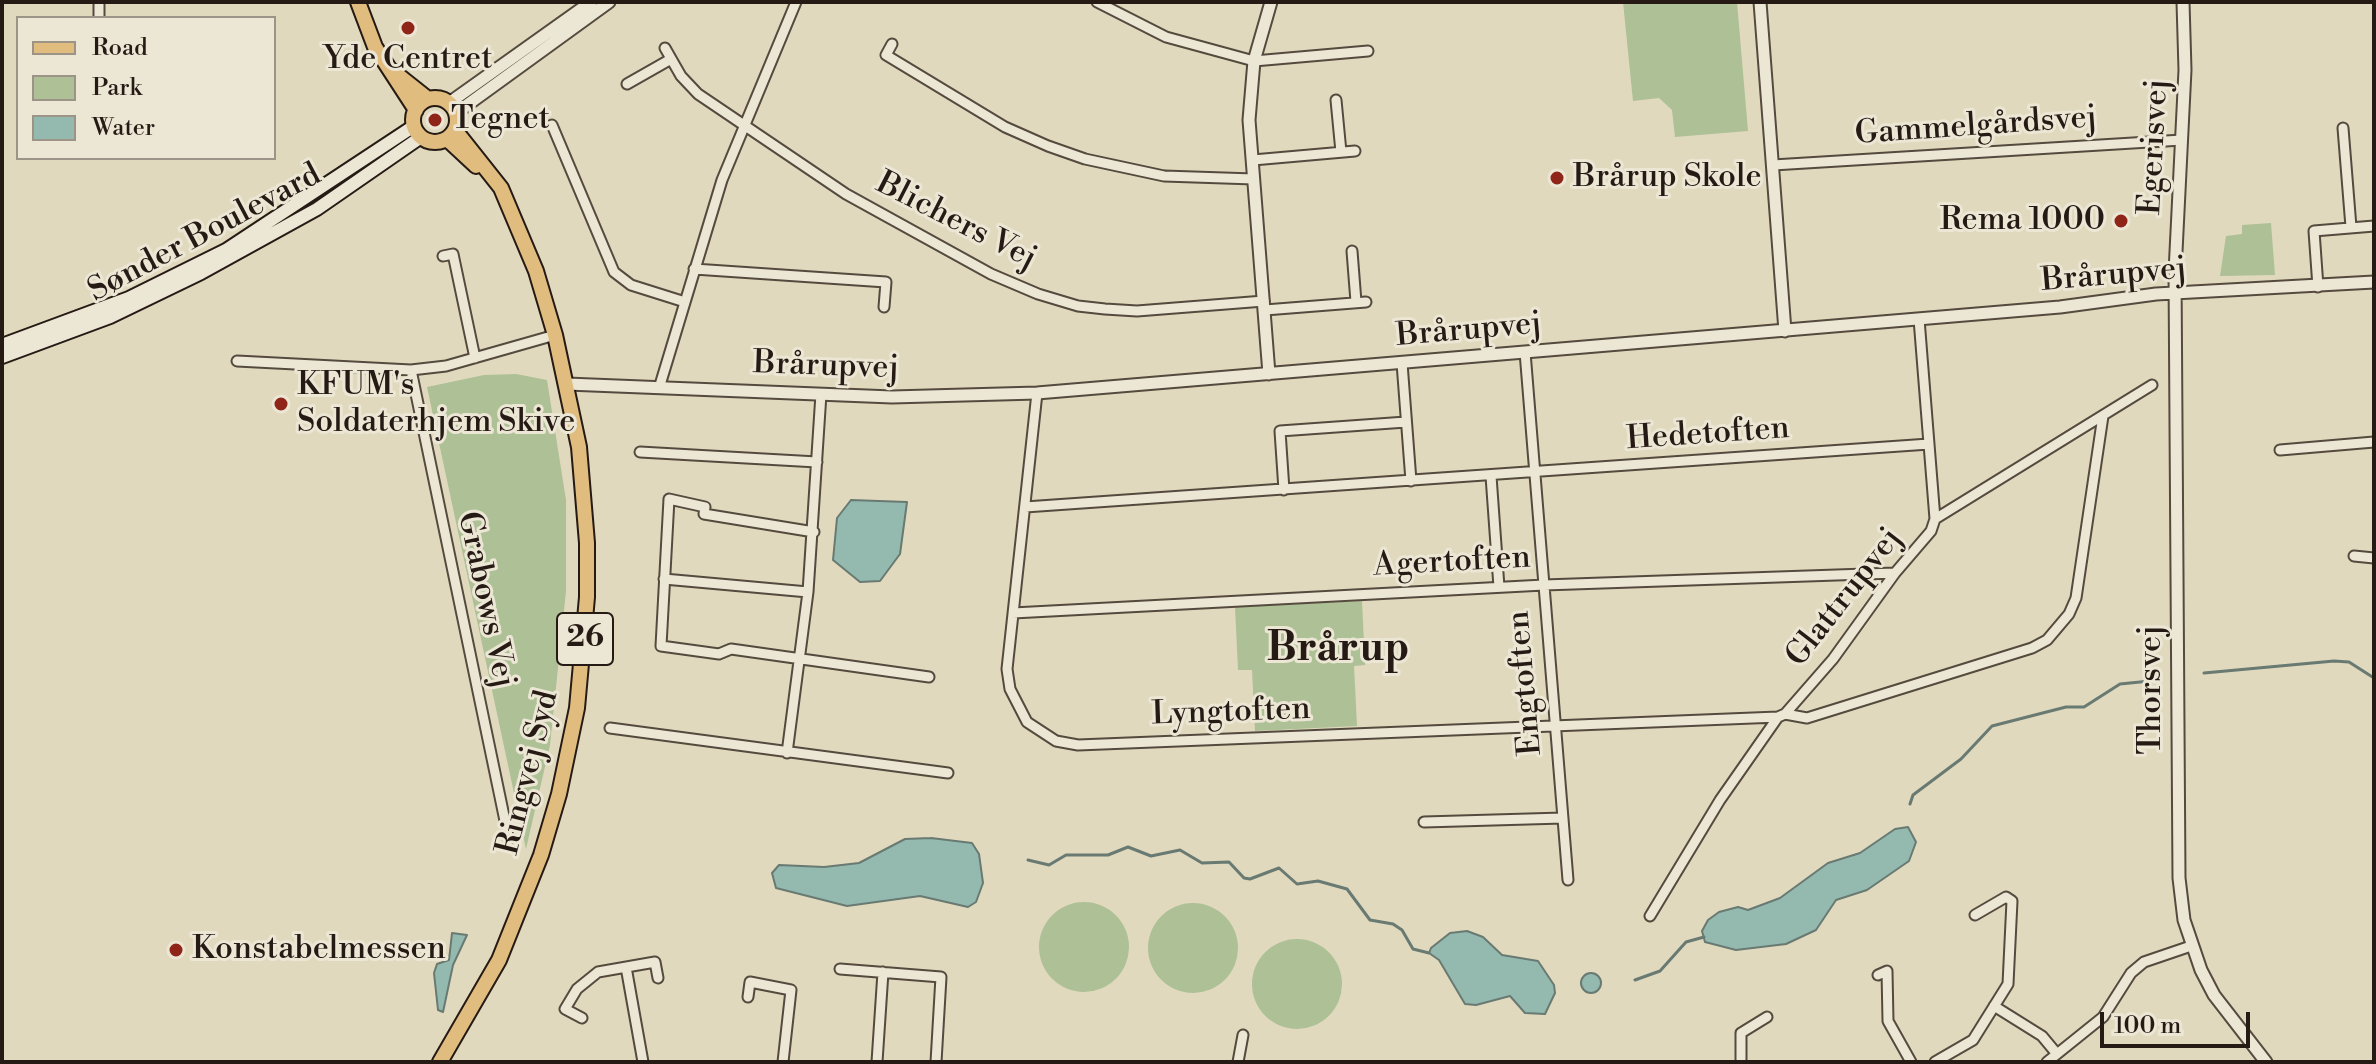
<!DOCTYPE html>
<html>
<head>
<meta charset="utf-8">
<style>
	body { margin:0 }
	#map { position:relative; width:2376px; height:1064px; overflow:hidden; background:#e1d9be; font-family:"Libre Bodoni",serif }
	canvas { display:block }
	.frame { position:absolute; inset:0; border:4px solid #261a14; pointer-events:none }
	.legend { position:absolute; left:16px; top:16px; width:260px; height:144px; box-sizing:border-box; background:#ece6d5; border:2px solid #9d9488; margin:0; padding:10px 14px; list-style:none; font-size:24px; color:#261a14 }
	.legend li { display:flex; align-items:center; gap:16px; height:40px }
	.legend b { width:40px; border:2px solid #9d9488 }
	.scale { position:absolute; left:2100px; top:1012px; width:150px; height:36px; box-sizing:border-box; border:4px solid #261a14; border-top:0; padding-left:10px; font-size:24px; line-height:28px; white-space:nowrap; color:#261a14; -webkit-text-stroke:6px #ece6d5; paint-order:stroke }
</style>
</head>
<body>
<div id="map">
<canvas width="2376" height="1064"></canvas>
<div class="frame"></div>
<ul class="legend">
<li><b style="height:10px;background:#e0bc7f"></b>Road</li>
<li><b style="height:22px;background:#adc096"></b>Park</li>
<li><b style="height:22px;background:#94bab0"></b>Water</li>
</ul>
<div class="scale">100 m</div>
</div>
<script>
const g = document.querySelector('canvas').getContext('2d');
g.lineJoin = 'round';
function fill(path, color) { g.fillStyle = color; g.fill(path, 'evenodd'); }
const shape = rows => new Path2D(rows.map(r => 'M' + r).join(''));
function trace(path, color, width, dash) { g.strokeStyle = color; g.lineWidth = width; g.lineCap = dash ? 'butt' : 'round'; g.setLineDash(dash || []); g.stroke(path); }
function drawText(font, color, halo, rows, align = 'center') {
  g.font = font + ' "Libre Bodoni",serif'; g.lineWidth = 6; g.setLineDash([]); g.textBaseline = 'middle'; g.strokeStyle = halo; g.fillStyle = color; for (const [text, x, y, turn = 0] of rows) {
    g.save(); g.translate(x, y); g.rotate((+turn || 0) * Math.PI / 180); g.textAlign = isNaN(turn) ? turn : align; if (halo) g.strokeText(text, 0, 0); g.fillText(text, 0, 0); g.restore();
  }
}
fill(shape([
	[1623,2,1737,2,1748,131,1675,137,1672,110,1659,98,1633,101],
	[2271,223,2275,275,2220,276,2226,236,2242,234,2242,225],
	[516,374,547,380,566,500,566,591,550,745,526,849,427,387,484,375],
	[1362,601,1365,665,1354,666,1357,726,1255,731,1252,670,1238,670,1235,607],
	'1039 947a45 45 0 1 1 90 0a45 45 0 1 1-90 0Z',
	'1148 948a45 45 0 1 1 90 0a45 45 0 1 1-90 0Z',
	'1252 984a45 45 0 1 1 90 0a45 45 0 1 1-90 0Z'
]), '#adc096');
const water = shape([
	[851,500,907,502,900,554,880,581,860,582,833,560,837,518,851,500],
	[1908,827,1916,842,1909,861,1867,890,1836,900,1816,930,1786,944,1736,950,1705,942,1702,931,1708,920,1719,912,1738,907,1748,910,1780,898,1828,863,1860,853,1895,829,1908,827],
	[931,838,972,843,979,854,983,883,976,902,968,907,920,896,847,906,776,888,772,873,779,865,824,867,859,863,905,839,931,838],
	[1467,931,1483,937,1502,955,1538,961,1554,985,1555,993,1545,1014,1525,1013,1510,996,1476,1005,1465,1004,1439,960,1429,953,1431,948,1450,933,1467,931],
	[452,933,467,935,453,965,443,1012,438,1010,434,973,437,964,449,960,452,933],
	'1581 983a10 10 0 1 1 20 0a10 10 0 1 1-20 0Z'
]);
fill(water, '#94bab0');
trace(water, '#687a72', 2);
trace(shape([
	[2204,673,2334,661,2349,662,2374,678],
	[1910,804,1913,795,1961,759,1992,726,2066,707,2084,707,2120,684,2150,681],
	[1028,860,1049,865,1066,855,1108,855,1128,847,1151,856,1180,850,1202,863,1229,862,1244,878,1250,879,1279,868,1297,884,1318,881,1347,889,1370,920,1393,924,1402,930,1413,949,1429,953],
	[1635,980,1660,971,1686,942,1704,937]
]), '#687a72', 3);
const minor = shape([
	[99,2,99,18],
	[1097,2,1166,37,1254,61,1368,51],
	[892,44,886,55,1005,127,1048,146,1085,159,1164,176,1254,179],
	[665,48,681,76,698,94,846,194,991,274,1038,294,1078,306,1105,309,1137,311,1264,301],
	[627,84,671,59],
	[1336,100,1341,152],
	[552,125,614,272,631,285,685,302],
	[2343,128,2351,227],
	[1253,160,1355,151],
	[1773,165,2182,140],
	[1352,251,1356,302],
	[443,256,453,254,475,358],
	[694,269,886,282,884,307],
	[2318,287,2314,231,2374,226],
	[1265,310,1366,302],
	[1919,319,1935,519],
	[1525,352,1568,880],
	[237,361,411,370,446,366,555,335],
	[1402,363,1411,481],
	[411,370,509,840],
	[660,385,722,180,796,2],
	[1037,393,1007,669,1010,689,1027,722,1056,741,1078,745,1778,717],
	[2280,450,2374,442],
	[640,452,817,462],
	[1491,476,1499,587],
	[1284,490,1280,431,1406,422],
	[1025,507,1929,444],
	[814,532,704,514,705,507,669,499,661,646,719,654,731,649,929,677],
	[2354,556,2374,558],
	[664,579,808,592],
	[1013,613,1544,585,1895,573],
	[1785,714,1807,718,2032,648,2047,640,2069,614,2076,598,2103,416],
	[610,728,948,773],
	[787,753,808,592,821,394],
	[1424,822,1563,818],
	[1650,916,1720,800,1778,717,1785,714,1833,659,1895,573,1931,531,1935,519,2152,385],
	[626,967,643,1062],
	[840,969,941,977,936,1062],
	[1878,975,1887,971,1888,1021,1911,1062],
	[748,997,750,982,791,990,783,1062],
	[1994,1006,2042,1036,2057,1054],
	[582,1018,565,1009,577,989,598,972,655,962,658,978],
	[877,1062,883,972],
	[1238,1062,1243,1035],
	[1741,1062,1741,1033,1767,1017],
	[1935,1062,1973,1040,2008,984,2012,901,2006,897,1975,915],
	[2047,1062,2103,1017,2131,973,2144,962,2191,946]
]);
const tertiary = shape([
	[1760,2,1785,331],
	[2183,2,2185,70,2175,272,2179,878,2184,920,2201,970,2214,995,2266,1062],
	[449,103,591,2],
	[456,113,609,2],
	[1269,374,1249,120,1254,61,1271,2],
	[567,384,892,397,1037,393,2060,307,2156,294,2374,282]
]);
const secondary = shape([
	[2,345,129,298,226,250,414,126],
	[2,357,110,317,201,273,317,209,421,137]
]);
const primary = shape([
	[358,2,375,47,416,110],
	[394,72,428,99],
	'413 120a22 22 0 1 1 44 0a22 22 0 1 1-44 0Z',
	[447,139,476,166],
	[440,1062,499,960,541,855,559,794,577,708,587,597,587,543,579,447,555,335,536,271,501,188,455,130]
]);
trace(minor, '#554a3e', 13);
trace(tertiary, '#554a3e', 15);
trace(secondary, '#261a14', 16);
trace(primary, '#261a14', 18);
trace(minor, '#ece6d5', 9);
trace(tertiary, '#ece6d5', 11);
trace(secondary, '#ece6d5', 12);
trace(primary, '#e0bc7f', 14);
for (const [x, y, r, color] of [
	[408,28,8,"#8f2418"],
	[435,120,8,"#8f2418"],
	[1557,178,8,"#8f2418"],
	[2121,221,8,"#8f2418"],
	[281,404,8,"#8f2418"],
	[176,950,8,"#8f2418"]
]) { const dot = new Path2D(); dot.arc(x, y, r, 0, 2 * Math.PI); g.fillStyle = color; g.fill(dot); trace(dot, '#ece6d5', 3); }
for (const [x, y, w] of [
	[585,639,56]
]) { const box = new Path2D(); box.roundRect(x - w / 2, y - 26, w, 52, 6); g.fillStyle = '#ece6d5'; g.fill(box); trace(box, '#261a14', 2); }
drawText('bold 30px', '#261a14', null, [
	["26",585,639]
]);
drawText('32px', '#261a14', '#ece6d5', [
	["Yde Centret",408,60,"center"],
	["Tegnet",451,120],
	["Brårup Skole",1573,178],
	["Rema 1000",2105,221,"right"],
	["KFUM's",297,386],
	["Soldaterhjem Skive",297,423],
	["Konstabelmessen",192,950]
], 'left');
drawText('32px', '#261a14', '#ece6d5', [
	["Gammelgårdsvej",1976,127,-4],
	["Egerisvej",2155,147,-87],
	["Blichers Vej",956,222,27],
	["Sønder Boulevard",205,234,-28],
	["Brårupvej",2114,276,-5],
	["Brårupvej",1469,331,-5],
	["Brårupvej",826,367,2],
	["Hedetoften",1708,435,-4],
	["Agertoften",1452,563,-3],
	["Glattrupvej",1845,598,-52],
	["Grabows Vej",485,600,78],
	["Engtoften",1526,683,-95],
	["Thorsvej",2152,690,-90],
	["Lyngtoften",1231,713,-2],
	["Ringvej Syd",529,773,-76]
]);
drawText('bold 40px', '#261a14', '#ece6d5', [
	["Brårup",1338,650]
]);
</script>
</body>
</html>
